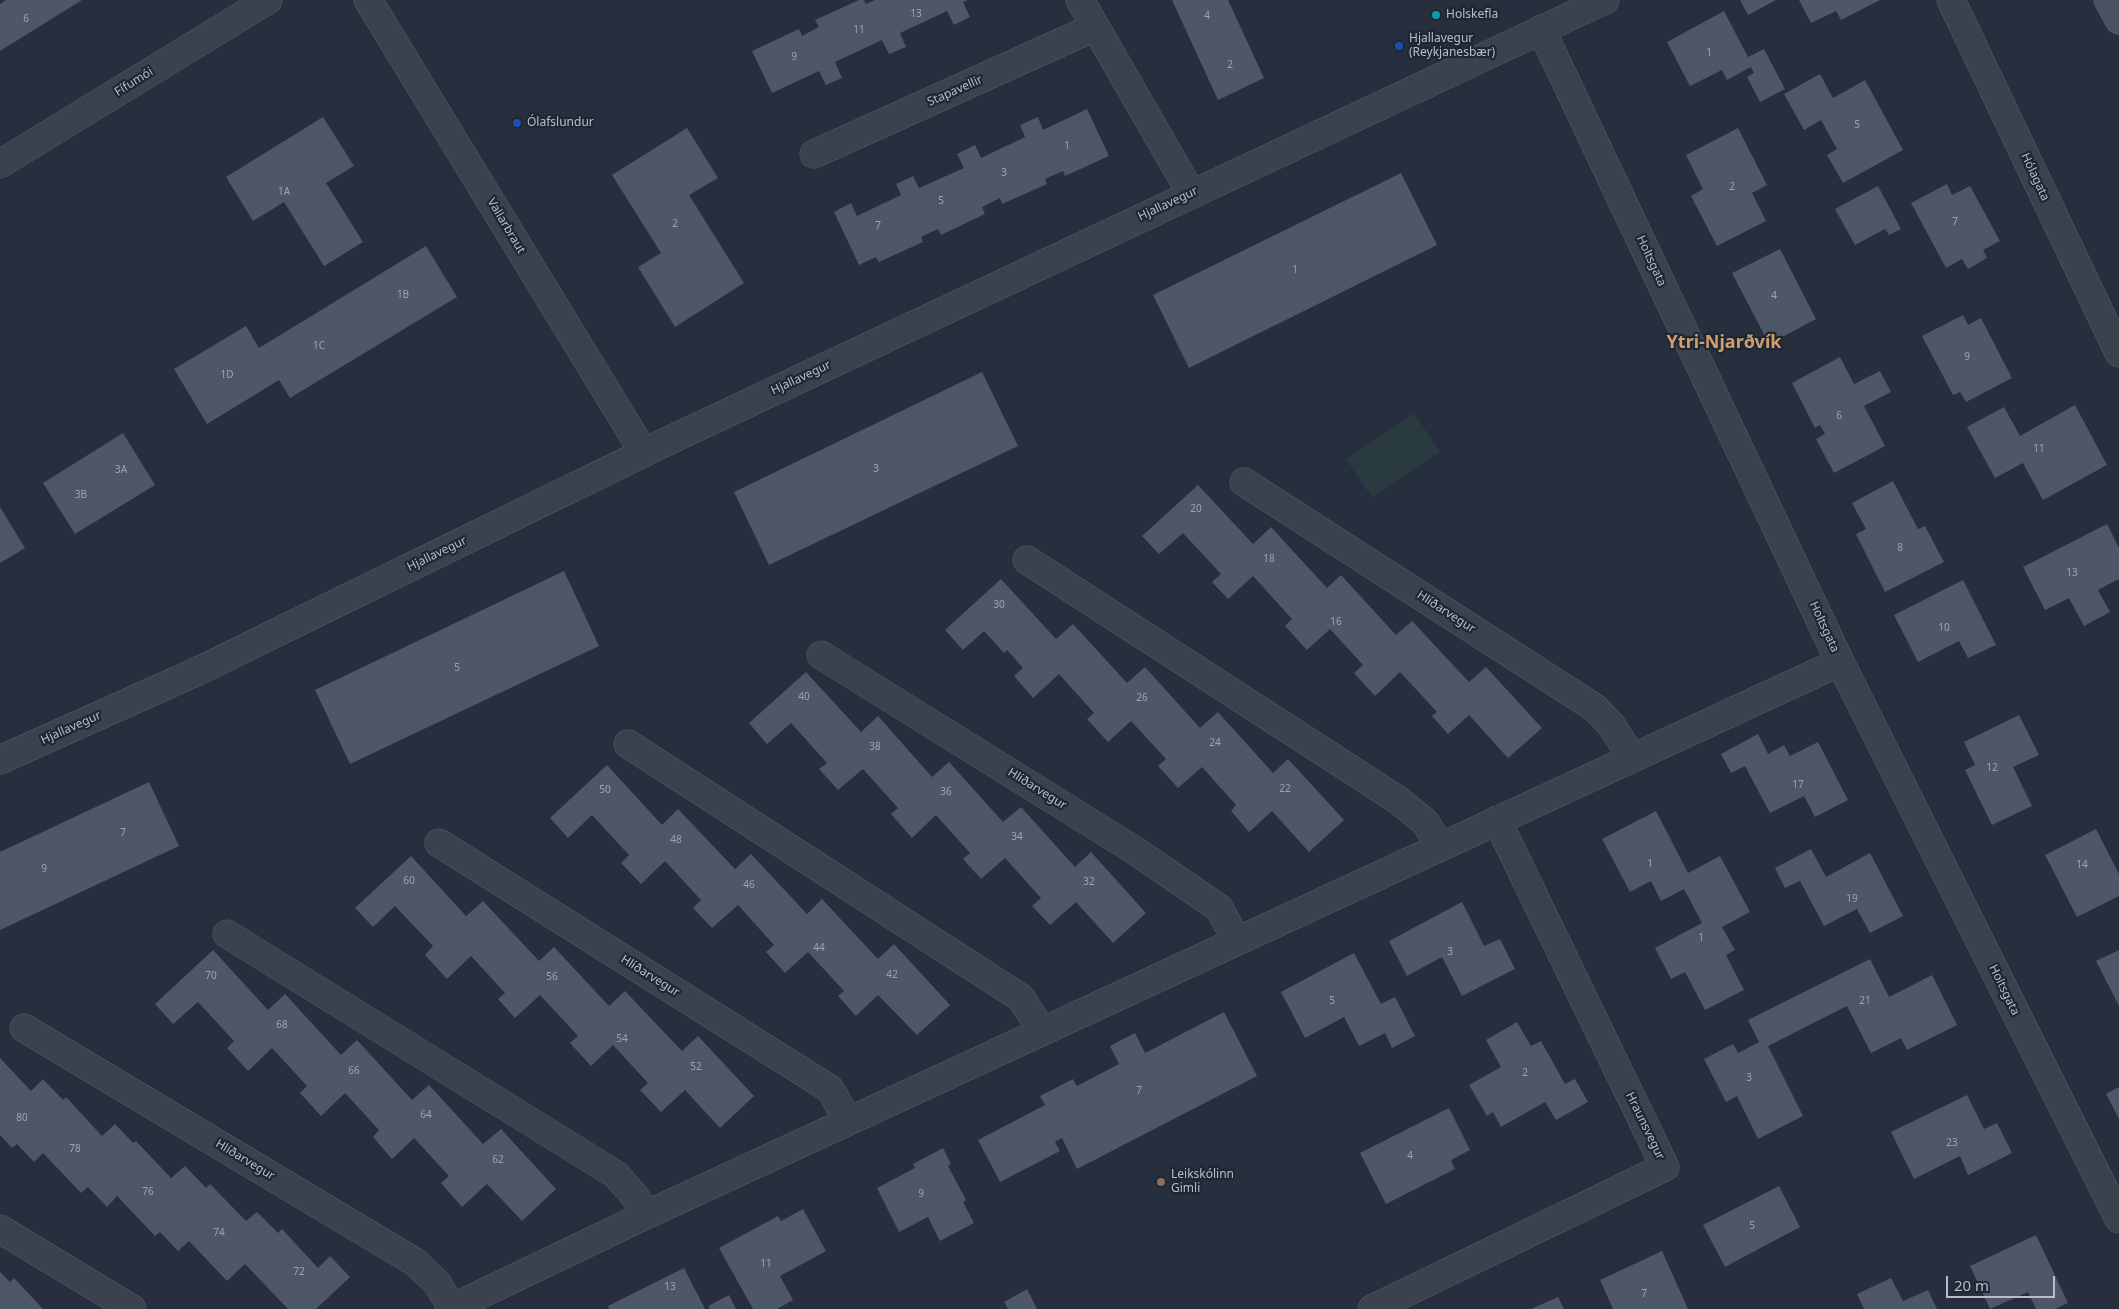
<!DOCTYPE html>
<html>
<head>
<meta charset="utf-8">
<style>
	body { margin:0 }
	#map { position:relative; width:2119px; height:1309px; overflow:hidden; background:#272f3e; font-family:"Noto Sans",sans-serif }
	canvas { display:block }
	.scale { position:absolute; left:1946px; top:1276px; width:109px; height:22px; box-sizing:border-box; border:2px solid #b8bdc9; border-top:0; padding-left:6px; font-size:15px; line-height:18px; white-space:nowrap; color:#b8bdc9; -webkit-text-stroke:4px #202733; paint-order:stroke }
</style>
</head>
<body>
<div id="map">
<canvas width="2119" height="1309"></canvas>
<div class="scale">20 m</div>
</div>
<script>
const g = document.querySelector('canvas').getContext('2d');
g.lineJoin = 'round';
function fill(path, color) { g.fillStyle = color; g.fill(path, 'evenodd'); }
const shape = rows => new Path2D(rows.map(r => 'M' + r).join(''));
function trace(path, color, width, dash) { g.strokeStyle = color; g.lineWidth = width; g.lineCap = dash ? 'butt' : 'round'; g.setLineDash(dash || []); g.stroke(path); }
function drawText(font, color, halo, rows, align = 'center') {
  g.font = font + ' "Noto Sans",sans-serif'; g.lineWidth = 4.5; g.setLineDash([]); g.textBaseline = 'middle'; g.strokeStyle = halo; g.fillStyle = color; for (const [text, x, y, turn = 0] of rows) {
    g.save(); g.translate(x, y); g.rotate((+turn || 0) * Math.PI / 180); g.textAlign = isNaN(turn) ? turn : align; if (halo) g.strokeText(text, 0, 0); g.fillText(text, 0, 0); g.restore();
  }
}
fill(shape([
	[1414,413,1440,452,1372,498,1346,459]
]), '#293b3f');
fill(shape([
	[6,0,82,0,0,51,0,4],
	[859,0,864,0,866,4,875,0,968,0,963,2,970,17,954,25,947,11,900,33,906,47,889,54,882,40,835,62,842,78,826,85,819,71,772,93,752,51,799,29,802,36,819,27,815,20],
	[1172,0,1228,0,1264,78,1218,100],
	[1740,0,1776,0,1748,15],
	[1799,0,1880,0,1841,20,1836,11,1811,23],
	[1724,11,1748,57,1764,49,1785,89,1760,102,1747,77,1754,73,1751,67,1727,80,1722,70,1690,86,1667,42],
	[1820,74,1833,98,1865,80,1903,150,1843,183,1827,155,1837,149,1821,120,1804,130,1784,94],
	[1087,109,1109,156,1065,176,1063,171,1045,179,1047,184,1002,204,1000,198,982,207,985,214,941,235,938,229,921,237,923,242,879,262,876,257,859,265,834,212,851,203,857,216,901,195,896,184,913,176,919,188,964,168,957,154,975,145,981,158,1025,137,1020,125,1038,117,1043,130],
	[323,117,354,166,326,183,363,242,324,266,284,202,253,221,226,177],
	[687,128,718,178,689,195,744,283,675,327,638,267,661,253,612,175],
	[1738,128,1767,185,1752,193,1766,221,1717,246,1691,196,1703,189,1686,155],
	[1401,173,1437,245,1189,368,1153,295],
	[1947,184,1952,195,1970,186,2000,241,1983,250,1987,258,1968,269,1962,259,1946,268,1911,203],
	[1878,186,1901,229,1889,235,1885,229,1855,245,1835,209],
	[426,246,457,297,290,398,279,380,207,424,174,369,246,326,259,348],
	[1780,249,1816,319,1769,344,1732,273],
	[1963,315,1968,325,1981,318,2012,378,1966,402,1960,392,1953,395,1922,336],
	[1840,357,1854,384,1880,371,1891,392,1864,406,1885,446,1834,473,1816,439,1825,434,1820,425,1815,428,1792,383],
	[982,372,1018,446,769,565,734,492],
	[2075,405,2107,465,2043,500,2023,463,1995,478,1967,427,2004,407,2020,436],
	[123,433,155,485,75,534,43,483],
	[1893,481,1918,529,1925,526,1944,562,1885,592,1856,534,1866,529,1852,503],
	[1198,485,1253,544,1271,527,1327,588,1341,575,1396,635,1412,621,1469,682,1486,667,1542,728,1508,758,1469,715,1448,734,1432,716,1437,712,1400,672,1375,696,1354,673,1363,665,1330,629,1307,650,1285,626,1292,619,1253,576,1228,599,1212,582,1221,574,1183,533,1159,554,1142,536],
	[0,507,25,548,0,563],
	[2107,524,2119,548,2119,579,2098,590,2110,612,2084,626,2069,598,2045,610,2023,567],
	[564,571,599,646,350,764,315,690],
	[1001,579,1056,639,1073,624,1127,683,1145,667,1200,728,1218,712,1273,773,1288,759,1344,820,1309,852,1272,811,1249,832,1231,811,1236,805,1202,767,1178,788,1158,766,1166,759,1131,721,1108,742,1087,719,1094,713,1059,674,1033,698,1014,676,1023,668,1007,650,1004,653,984,631,963,650,945,630],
	[1963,580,1996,645,1968,658,1959,641,1918,662,1894,615],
	[806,672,861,732,878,716,932,777,949,762,1003,822,1021,807,1075,867,1091,852,1146,913,1113,943,1076,902,1050,925,1032,906,1041,898,1005,858,981,879,963,859,970,853,936,815,912,838,891,814,898,808,863,769,838,790,819,769,827,763,791,723,767,744,749,723],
	[2019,715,2039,755,2013,767,2032,806,1992,825,1965,770,1975,765,1964,742],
	[1758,734,1768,754,1784,745,1790,756,1818,742,1848,800,1815,817,1804,796,1770,813,1745,766,1731,773,1721,754],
	[607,765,662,825,678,809,735,869,751,854,807,914,822,899,878,959,894,944,950,1005,917,1035,878,995,856,1016,838,996,844,991,808,952,785,973,766,952,774,945,738,905,712,928,693,908,701,900,665,861,641,884,621,863,629,855,592,815,568,838,550,818],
	[149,782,179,846,0,930,0,852],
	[1656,811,1688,873,1720,856,1750,912,1722,927,1735,950,1726,955,1744,990,1705,1010,1685,972,1671,979,1655,948,1702,923,1684,889,1661,901,1651,881,1630,892,1602,839],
	[2096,829,2119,874,2119,896,2077,917,2045,855],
	[1811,849,1826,877,1870,853,1903,916,1870,933,1857,909,1824,926,1800,881,1785,888,1775,868],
	[411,856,466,916,483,901,539,961,554,947,609,1006,625,991,682,1051,698,1036,754,1096,720,1128,685,1090,661,1112,640,1090,648,1083,613,1045,591,1066,570,1043,578,1036,540,995,515,1018,498,999,505,993,471,956,447,979,425,955,433,946,395,906,373,927,355,908],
	[1462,902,1484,946,1500,939,1515,969,1462,996,1442,957,1407,976,1389,941],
	[213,950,268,1010,285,994,341,1055,357,1040,412,1100,429,1085,483,1144,501,1129,556,1189,522,1221,487,1184,462,1207,441,1183,449,1176,414,1138,392,1159,373,1137,379,1130,345,1093,321,1116,300,1093,307,1086,272,1048,248,1071,227,1048,234,1041,198,1002,173,1024,155,1004],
	[2119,950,2119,1006,2096,961],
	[1354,953,1381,1004,1395,997,1415,1036,1392,1048,1385,1033,1359,1046,1344,1017,1305,1038,1281,992],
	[1870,959,1889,997,1932,975,1957,1025,1907,1050,1901,1038,1871,1053,1847,1006,1768,1046,1803,1116,1758,1139,1737,1096,1726,1102,1704,1059,1733,1044,1738,1053,1759,1042,1748,1020],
	[1224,1012,1257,1076,1077,1169,1062,1138,1055,1142,1060,1151,1000,1182,978,1140,1045,1105,1040,1096,1073,1079,1077,1086,1119,1064,1110,1046,1135,1033,1145,1053],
	[1517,1022,1531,1046,1541,1041,1565,1084,1575,1079,1588,1102,1556,1120,1545,1102,1501,1127,1493,1112,1487,1116,1469,1085,1501,1067,1486,1040],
	[0,1058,31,1091,43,1079,63,1100,66,1097,102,1136,115,1124,133,1143,136,1141,171,1178,185,1166,206,1188,210,1184,246,1221,257,1212,278,1233,282,1229,318,1268,330,1256,350,1277,316,1309,288,1309,245,1264,227,1281,189,1241,178,1251,160,1232,155,1236,117,1196,107,1207,88,1187,81,1193,43,1153,34,1162,17,1144,12,1148,0,1135],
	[2119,1087,2119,1119,2106,1094],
	[1967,1095,1984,1129,1997,1123,2012,1153,1968,1175,1960,1156,1914,1179,1891,1132],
	[1449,1108,1470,1150,1451,1160,1455,1169,1386,1204,1360,1153],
	[943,1148,951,1164,948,1166,966,1200,963,1202,974,1223,940,1241,928,1217,899,1232,877,1188,915,1168,913,1164],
	[1779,1186,1800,1227,1725,1267,1703,1225],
	[803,1209,826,1251,780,1276,793,1300,777,1309,753,1309,719,1248,778,1216,781,1221],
	[2036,1235,2068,1303,2055,1309,2036,1309,2028,1292,1990,1309,1970,1266],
	[1662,1251,1688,1309,1613,1309,1600,1280],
	[684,1268,705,1309,609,1309,608,1306],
	[0,1272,10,1282,14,1278,43,1309,0,1309],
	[1891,1278,1903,1301,1928,1290,1937,1309,1864,1309,1857,1294],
	[1027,1289,1037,1309,1008,1309,1004,1302],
	[729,1295,736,1309,710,1309,708,1306],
	[1558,1297,1564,1309,1531,1309]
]), '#4e5767');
const minor = shape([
	[368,0,644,453],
	[1080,0,1191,193],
	[1951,0,2119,353],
	[1541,29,1840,662,2119,1219],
	[814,154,1095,27],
	[0,164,268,0],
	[1244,482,1595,708,1612,726,1632,758],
	[1027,560,1398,800,1425,822,1440,846],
	[821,655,1134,850,1219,908,1237,941],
	[628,744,1021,998,1042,1031],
	[0,760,196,672,672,439,1605,0],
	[439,843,830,1089,848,1121],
	[227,934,615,1174,634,1195,646,1215],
	[24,1028,415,1262,437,1283,452,1308],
	[0,1229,132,1309],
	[450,1309,646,1215,1840,662],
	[1372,1309,1665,1167,1497,820]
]);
const secondary = shape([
	[2108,0,2119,20]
]);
trace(minor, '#565d69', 29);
trace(secondary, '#565d69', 29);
trace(minor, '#3b424e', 28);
trace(secondary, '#4a5161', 28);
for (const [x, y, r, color] of [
	[1436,15,5,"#0f9aa8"],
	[1399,46,5,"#1a4fb4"],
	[517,123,5,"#1a4fb4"],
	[1161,1182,5,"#8d6e63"]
]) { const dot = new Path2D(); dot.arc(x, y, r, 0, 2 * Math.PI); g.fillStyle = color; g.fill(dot); trace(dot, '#202733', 2); }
drawText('10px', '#9ea4b0', null, [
	["13",916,14],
	["4",1207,16],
	["6",26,19],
	["11",859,30],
	["1",1709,53],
	["9",794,57],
	["2",1230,65],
	["5",1857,125],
	["1",1067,146],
	["3",1004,173],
	["2",1732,187],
	["1A",284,192],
	["5",941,201],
	["7",1955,222],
	["2",675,224],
	["7",878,226],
	["1",1295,270],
	["1B",403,295],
	["4",1774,296],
	["1C",319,346],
	["9",1967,357],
	["1D",227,375],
	["6",1839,416],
	["11",2039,449],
	["3",876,469],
	["3A",121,470],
	["3B",81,495],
	["20",1196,509],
	["8",1900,548],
	["18",1269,559],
	["13",2072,573],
	["30",999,605],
	["16",1336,622],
	["10",1944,628],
	["5",457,668],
	["40",804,697],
	["26",1142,698],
	["24",1215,743],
	["38",875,747],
	["12",1992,768],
	["17",1798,785],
	["22",1285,789],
	["50",605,790],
	["36",946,792],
	["7",123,833],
	["34",1017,837],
	["48",676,840],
	["1",1650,864],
	["14",2082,865],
	["9",44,869],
	["60",409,881],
	["32",1089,882],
	["46",749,885],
	["19",1852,899],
	["1",1701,938],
	["44",819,948],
	["3",1450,952],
	["42",892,975],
	["70",211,976],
	["56",552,977],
	["5",1332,1001],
	["21",1865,1001],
	["68",282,1025],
	["54",622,1039],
	["52",696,1067],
	["66",354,1071],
	["2",1525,1073],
	["3",1749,1078],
	["7",1139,1091],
	["64",426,1115],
	["80",22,1118],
	["23",1952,1143],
	["78",75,1149],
	["4",1410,1156],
	["62",498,1160],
	["76",148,1192],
	["9",921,1194],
	["5",1752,1226],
	["74",219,1233],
	["11",766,1264],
	["72",299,1272],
	["13",670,1287],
	["7",1644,1294]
]);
drawText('12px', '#b8bdc9', '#202733', [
	["Holskefla",1446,15],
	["Hjallavegur",1409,39],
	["(Reykjanesbær)",1409,53],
	["Ólafslundur",527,123],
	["Leikskólinn",1171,1175],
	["Gimli",1171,1189]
], 'left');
drawText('12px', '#b8bdc9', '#202733', [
	["Fífumói",134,82,-32],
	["Stapavellir",955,91,-24],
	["Hólagata",2035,177,65],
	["Hjallavegur",1168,204,-25],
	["Vallarbraut",506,226,59],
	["Holtsgata",1651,261,65],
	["Hjallavegur",801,378,-25],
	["Hjallavegur",437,554,-26],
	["Hlíðarvegur",1446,612,33],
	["Holtsgata",1824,627,65],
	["Hjallavegur",71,728,-24],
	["Hlíðarvegur",1037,789,32],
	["Hlíðarvegur",650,976,32],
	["Holtsgata",2004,990,64],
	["Hraunsvegur",1645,1126,64],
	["Hlíðarvegur",245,1160,31]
]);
drawText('bold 18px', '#cc9f6f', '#202733', [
	["Ytri-Njarðvík",1724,343]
]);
</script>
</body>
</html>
